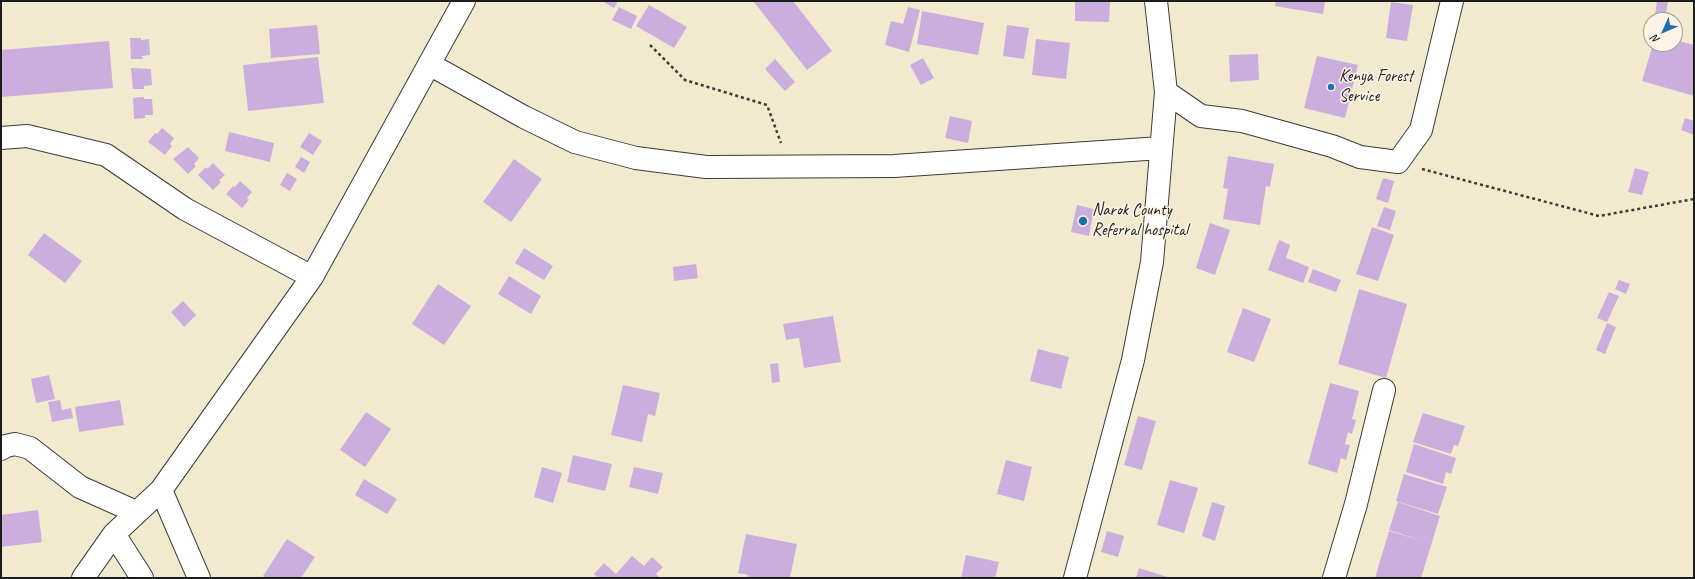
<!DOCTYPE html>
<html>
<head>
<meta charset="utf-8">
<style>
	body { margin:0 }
	#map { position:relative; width:1695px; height:579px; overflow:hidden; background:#f2eacf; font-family:Caveat,sans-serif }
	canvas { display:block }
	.frame { position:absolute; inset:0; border:2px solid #1c1c1c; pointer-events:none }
	.north { position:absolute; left:1643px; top:12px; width:40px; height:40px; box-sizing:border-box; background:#fcf5e5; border:1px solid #a29e95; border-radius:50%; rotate:225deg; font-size:11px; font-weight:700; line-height:16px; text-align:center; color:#1c1c1c }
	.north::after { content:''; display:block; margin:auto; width:14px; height:18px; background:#1f6fb2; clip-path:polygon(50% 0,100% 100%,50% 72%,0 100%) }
</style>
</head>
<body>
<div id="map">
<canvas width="1695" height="579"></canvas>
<div class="frame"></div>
<div class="north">N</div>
</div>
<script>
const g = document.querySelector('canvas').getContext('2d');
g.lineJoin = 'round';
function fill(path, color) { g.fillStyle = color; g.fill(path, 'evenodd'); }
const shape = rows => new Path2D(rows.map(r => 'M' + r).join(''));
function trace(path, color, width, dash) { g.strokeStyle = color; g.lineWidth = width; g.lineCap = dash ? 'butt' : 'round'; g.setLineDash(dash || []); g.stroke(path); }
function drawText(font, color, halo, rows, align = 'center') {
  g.font = font + ' Caveat,sans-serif'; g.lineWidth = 3; g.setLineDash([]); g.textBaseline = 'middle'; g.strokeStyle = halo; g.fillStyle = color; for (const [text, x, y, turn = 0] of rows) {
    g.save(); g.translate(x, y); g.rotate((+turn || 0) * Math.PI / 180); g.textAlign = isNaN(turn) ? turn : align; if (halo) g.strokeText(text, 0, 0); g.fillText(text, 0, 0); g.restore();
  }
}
fill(shape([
	[602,1,618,1,614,8],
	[755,1,793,1,832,51,807,70,754,2],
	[1075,1,1110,1,1109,22,1075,21],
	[1276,1,1325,1,1323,14,1275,6],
	[1657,1,1668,1,1665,18,1655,16],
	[1391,2,1413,5,1407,41,1386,38],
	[649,5,687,27,674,48,636,26],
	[619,7,637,16,631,29,612,20],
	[908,7,920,10,909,52,885,45,891,21,903,24],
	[922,11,984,23,978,55,917,44],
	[317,25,320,54,271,58,269,29],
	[1007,25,1029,28,1024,59,1003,56],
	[130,38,141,38,141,40,149,39,150,55,142,56,143,59,131,59],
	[1036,39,1070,43,1066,79,1032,75],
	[1675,40,1694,45,1694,96,1642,81,1653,44,1675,44],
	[109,41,113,88,1,97,1,50],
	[1258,54,1259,80,1230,82,1229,55],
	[1317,56,1358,65,1345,118,1304,108],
	[318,57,324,103,248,111,243,65],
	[923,58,934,78,921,85,910,65],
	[775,59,795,82,785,91,765,69],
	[131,68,151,69,152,85,144,86,144,89,133,89],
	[144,97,144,99,152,99,153,115,145,115,145,118,134,119,133,98],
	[950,116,972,121,968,143,945,138],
	[1685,118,1694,121,1694,135,1681,130],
	[162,128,174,138,170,144,172,146,165,155,148,142,155,133,157,134],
	[229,132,274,143,270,162,225,151],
	[309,133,322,141,313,155,300,147],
	[188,147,199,158,194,164,196,166,188,174,173,159],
	[1228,156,1274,164,1270,187,1266,186,1260,225,1223,219,1228,189,1223,188],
	[301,157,310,162,304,173,295,167],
	[514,159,542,179,511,222,483,202],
	[213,163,225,175,219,180,221,182,213,190,198,175,206,167,207,169],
	[1635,168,1649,172,1642,195,1628,192],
	[287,173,297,179,290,191,280,185],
	[1383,178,1394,181,1388,203,1376,199],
	[240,181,252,192,247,198,249,200,242,208,226,194,233,186,235,187],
	[1077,205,1094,209,1089,236,1071,232],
	[1384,207,1396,211,1390,230,1377,226],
	[1210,223,1230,230,1215,275,1196,268],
	[1372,227,1394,235,1378,281,1356,274],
	[44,233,82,261,65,283,28,255],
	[1279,240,1290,245,1286,258,1309,267,1303,283,1268,270],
	[524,248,553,266,544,280,515,263],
	[696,264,698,278,674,281,673,267],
	[1313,269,1341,280,1336,292,1308,282],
	[509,276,541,296,531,314,498,294],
	[1619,280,1630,284,1626,294,1615,289],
	[438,284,471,306,444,345,412,324],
	[1359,289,1407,304,1386,378,1338,364],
	[1609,292,1619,296,1607,322,1597,318],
	[183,301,196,315,184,327,171,312],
	[1243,308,1271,319,1254,362,1227,352],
	[833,316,841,362,804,368,799,338,786,340,783,324],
	[1607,323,1616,327,1605,354,1596,350],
	[1038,349,1069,357,1061,389,1030,381],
	[778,363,780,382,772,383,770,364],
	[49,375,55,399,36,403,31,379],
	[1330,383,1359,391,1352,419,1356,420,1352,434,1348,432,1345,444,1350,445,1346,460,1341,458,1337,473,1308,464],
	[623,385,660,393,655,416,648,414,642,442,611,435],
	[60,400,62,410,71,408,73,418,52,422,48,402],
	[120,400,124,425,79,432,75,407],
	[366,412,391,429,365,467,340,450],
	[1423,413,1465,426,1458,446,1454,445,1451,454,1413,442],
	[1138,416,1156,421,1142,470,1124,465],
	[1414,444,1456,458,1451,474,1446,472,1443,484,1406,472],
	[573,455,612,464,605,491,567,482],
	[1006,460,1032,467,1024,501,997,494],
	[542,467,562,473,553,503,534,497],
	[634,467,663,473,658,494,629,487],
	[1404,474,1447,487,1438,514,1396,501],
	[364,479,397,499,387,514,355,495],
	[1170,480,1198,488,1184,533,1157,525],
	[1212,502,1225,506,1215,541,1202,536],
	[1398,502,1440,516,1421,578,1375,578,1389,531,1423,541,1389,530],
	[38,510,42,542,1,547,1,515],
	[1107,531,1124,536,1118,557,1101,552],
	[746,534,797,544,790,578,747,578,748,575,738,573],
	[287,539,315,557,301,578,265,578,263,576],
	[966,555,999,562,995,578,961,578],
	[632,556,644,566,652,557,663,567,656,574,660,578,598,578,594,574,604,563,616,574],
	[1139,568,1171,578,1136,578]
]), '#ccaede');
const street = shape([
	[429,64,524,117,575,142,636,158,706,167,894,166,1161,148],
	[1166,92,1201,116,1242,121,1332,146,1360,157,1398,162,1421,130,1452,1],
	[1,138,27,136,106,155,185,209,312,277],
	[1,449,6,446,15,444,30,448,80,487,136,512],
	[161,490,199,578],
	[114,534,142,578],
	[83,578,114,534,161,490,312,277,464,1],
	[1075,578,1133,360,1152,262,1166,92,1156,1],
	[1334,578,1356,504,1384,390]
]);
trace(street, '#3c3b37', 24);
trace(shape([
	[650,45,685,80,767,105,781,143],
	[1422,169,1599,216,1694,199]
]), '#3c3b37', 2.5, [3, 3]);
trace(street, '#fff', 22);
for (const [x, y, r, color] of [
	[1331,87,4,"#1f6fb2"],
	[1083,221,5,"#1f6fb2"]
]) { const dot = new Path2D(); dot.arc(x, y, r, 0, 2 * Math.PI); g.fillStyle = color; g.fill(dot); trace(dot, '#fcf5e5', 1.5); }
drawText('17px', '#1c1c1c', '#fcf5e5', [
	["Kenya Forest",1339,77],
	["Service",1339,97],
	["Narok County",1092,211],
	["Referral hospital",1092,231]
], 'left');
</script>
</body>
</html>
